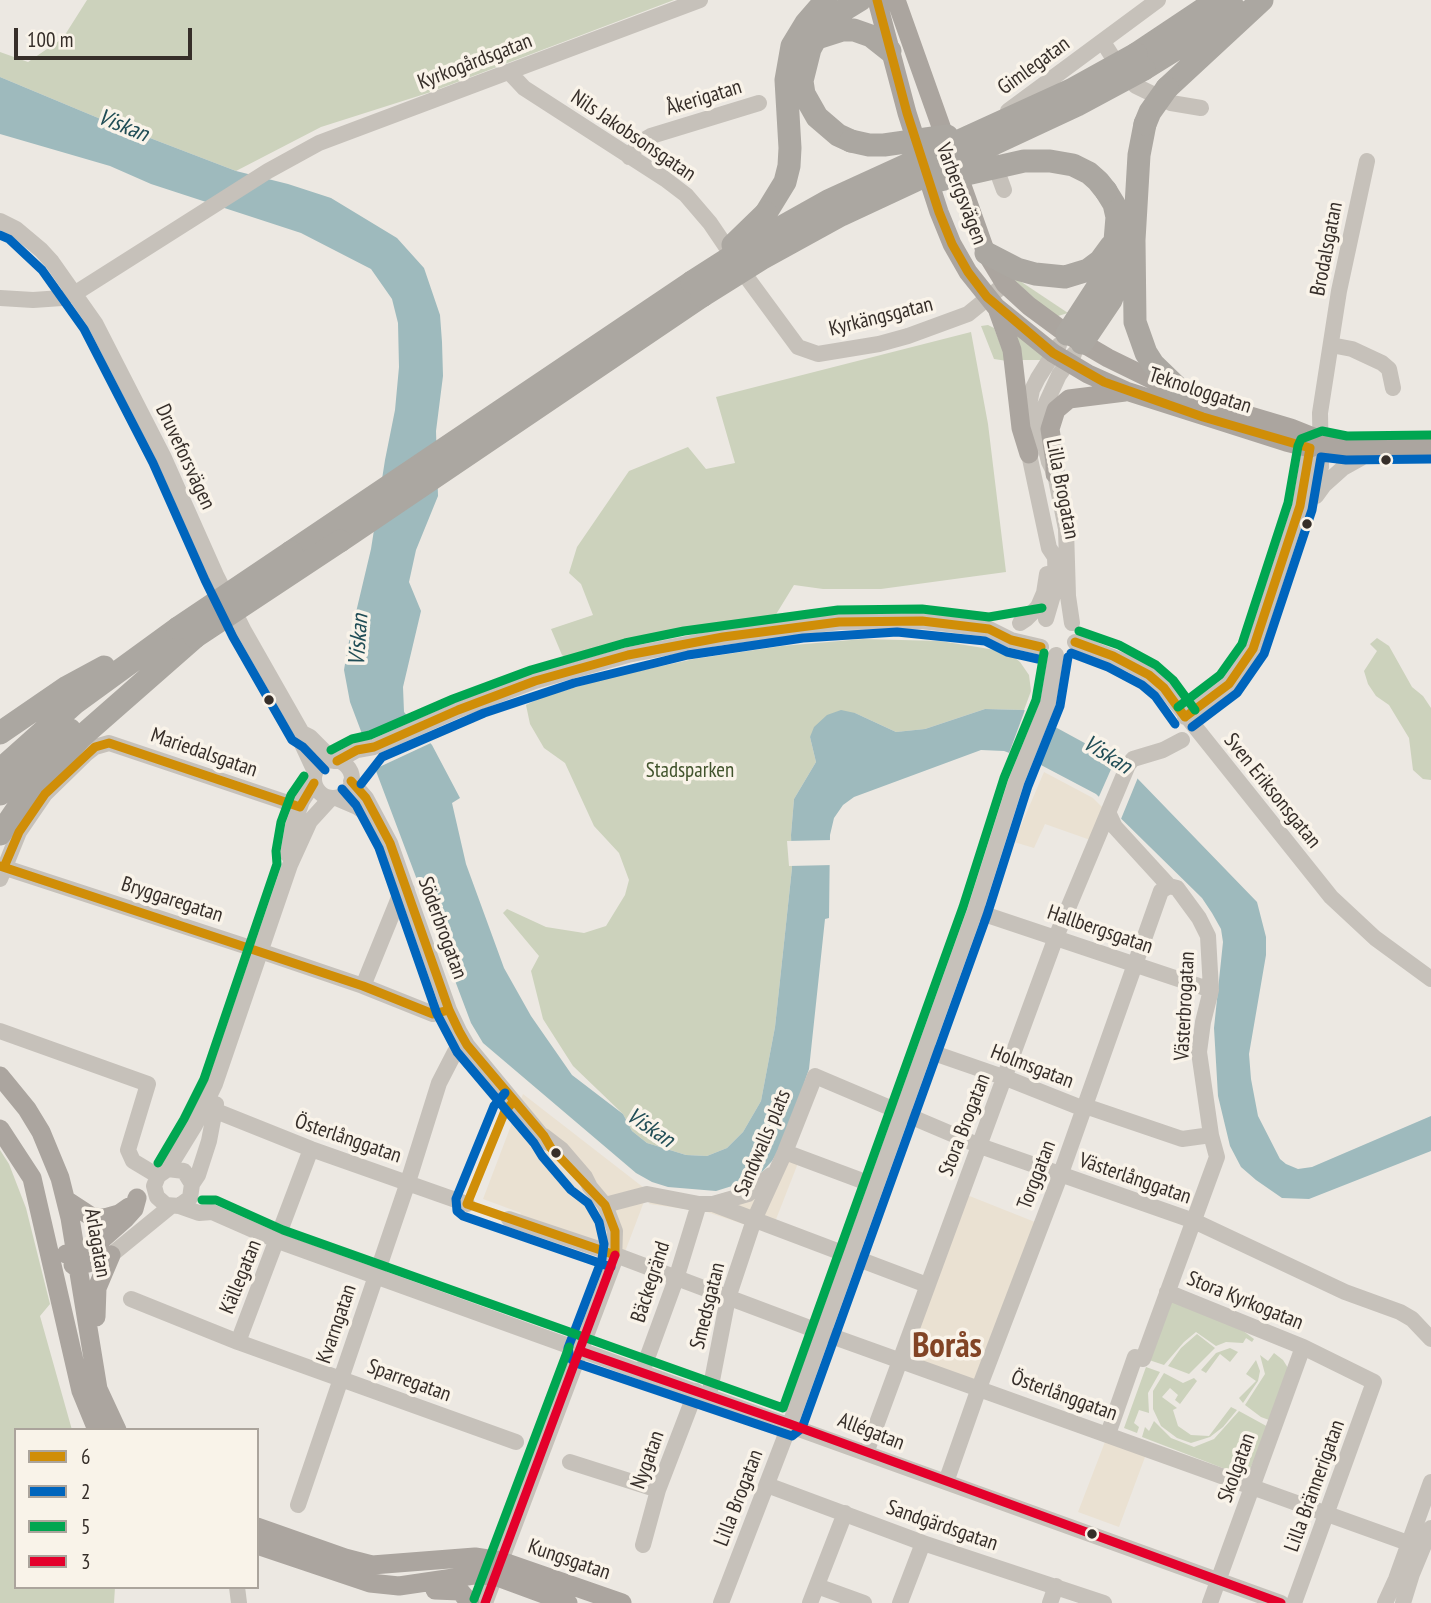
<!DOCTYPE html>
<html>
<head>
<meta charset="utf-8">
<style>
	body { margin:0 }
	#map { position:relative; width:1431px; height:1603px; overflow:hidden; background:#ece8e2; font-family:"PT Sans Narrow",sans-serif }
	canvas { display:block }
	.legend { position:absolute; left:14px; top:1428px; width:245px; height:161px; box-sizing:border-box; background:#f9f3e9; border:2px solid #aba49c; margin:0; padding:9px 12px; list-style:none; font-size:21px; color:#362e29 }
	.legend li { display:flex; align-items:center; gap:14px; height:35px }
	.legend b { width:35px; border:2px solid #aba49c }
	.scale { position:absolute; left:14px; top:28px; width:178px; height:32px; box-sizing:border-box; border:4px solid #362e29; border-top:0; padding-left:9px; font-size:21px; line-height:24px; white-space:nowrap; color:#362e29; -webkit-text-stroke:5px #f9f3e9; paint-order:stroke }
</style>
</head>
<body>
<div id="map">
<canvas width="1431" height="1603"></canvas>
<ul class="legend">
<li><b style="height:9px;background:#d08e08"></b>6</li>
<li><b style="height:9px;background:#0065bd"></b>2</li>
<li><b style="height:9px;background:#00a651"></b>5</li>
<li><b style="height:9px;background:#e4002b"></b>3</li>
</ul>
<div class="scale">100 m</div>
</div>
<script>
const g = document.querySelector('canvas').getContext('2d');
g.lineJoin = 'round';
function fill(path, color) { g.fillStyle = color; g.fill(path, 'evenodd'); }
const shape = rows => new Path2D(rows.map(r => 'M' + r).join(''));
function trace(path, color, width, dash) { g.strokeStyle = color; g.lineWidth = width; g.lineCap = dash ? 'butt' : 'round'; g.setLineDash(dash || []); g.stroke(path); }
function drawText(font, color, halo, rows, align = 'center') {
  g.font = font + ' "PT Sans Narrow",sans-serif'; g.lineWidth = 7; g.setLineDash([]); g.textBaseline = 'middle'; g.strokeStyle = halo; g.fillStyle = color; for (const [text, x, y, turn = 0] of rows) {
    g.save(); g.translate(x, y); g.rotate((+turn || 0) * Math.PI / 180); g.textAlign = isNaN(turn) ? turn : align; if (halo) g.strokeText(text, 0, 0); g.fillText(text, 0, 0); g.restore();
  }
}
fill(shape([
	[87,0,674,0,431,92,321,127,236,171,103,120,0,77,0,52,28,62,63,38],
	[1008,274,1017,279,1068,313,1058,316,1048,311],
	[988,325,994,328,1007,361,994,359,981,326],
	[1011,328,1046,356,1043,360,1020,360],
	[971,332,988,424,1006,572,881,589,823,589,794,585,775,616,616,645,567,658,562,655,551,629,593,615,581,584,569,573,577,547,629,471,688,447,706,469,735,463,716,397],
	[1377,638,1389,646,1412,687,1423,696,1431,708,1431,780,1423,779,1413,770,1409,738,1389,705,1376,696,1368,684,1364,671,1377,651,1370,644],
	[863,639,940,641,1008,652,1020,662,1029,675,1031,691,1024,710,985,709,925,729,896,732,855,713,810,737,816,762,794,799,791,835,792,868,775,1027,761,1101,743,1132,727,1148,707,1156,686,1155,647,1143,632,1131,623,1114,573,1066,543,1019,531,971,539,956,503,913,507,909,546,927,584,933,606,926,625,895,629,880,619,853,594,826,565,763,544,748,530,724,526,705,542,697,607,678,694,659,782,646],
	[0,1150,9,1164,26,1208,50,1304,40,1316,72,1430,16,1430,16,1587,115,1587,114,1603,0,1603],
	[1170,1301,1234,1324,1254,1339,1252,1342,1246,1338,1243,1343,1226,1342,1216,1346,1196,1332,1184,1342,1164,1365,1149,1360],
	[1197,1334,1215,1348,1189,1374,1168,1366,1181,1348],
	[1230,1348,1238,1352,1230,1362,1220,1354,1206,1373,1201,1370,1216,1353],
	[1274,1353,1283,1360,1288,1368,1269,1420,1261,1417,1245,1405,1265,1374,1260,1355,1268,1361],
	[1256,1360,1260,1371,1258,1381,1243,1403,1239,1398,1256,1381,1246,1374],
	[1146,1367,1160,1372,1148,1393,1149,1413,1139,1410,1134,1423,1139,1427,1137,1433,1124,1428],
	[1164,1373,1183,1383,1194,1378,1197,1381,1180,1404,1175,1400,1178,1395,1170,1388,1162,1397,1177,1408,1173,1410,1178,1426,1191,1435,1209,1436,1231,1407,1237,1410,1223,1427,1210,1437,1191,1443,1177,1438,1161,1426,1153,1409,1153,1391],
	[1239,1411,1270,1428,1246,1477,1142,1437,1145,1427,1149,1431,1154,1421,1171,1438,1194,1447,1214,1439]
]), '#ccd2bc');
fill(shape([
	[1044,772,1093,798,1109,814,1096,842,1045,824,1034,848,1014,842],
	[523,1094,648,1191,620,1265,516,1226,521,1213,483,1199],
	[800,1158,773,1227,752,1227,707,1212,649,1204,655,1195,667,1193,710,1197,748,1186,775,1165],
	[962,1193,1040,1224,979,1388,899,1360],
	[1108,1434,1148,1449,1119,1527,1078,1512]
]), '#eae1d2');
fill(shape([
	[0,77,103,120,236,171,288,184,331,198,397,238,424,268,440,315,442,342,443,376,436,431,438,496,416,550,409,582,421,611,403,687,404,712,432,745,460,798,452,803,466,864,504,968,531,1016,572,1075,623,1114,632,1131,647,1143,686,1155,707,1156,727,1148,743,1132,761,1101,775,1027,792,868,791,835,794,799,816,762,810,737,814,727,827,715,841,710,855,713,896,732,925,729,985,709,1024,710,1114,759,1137,778,1257,902,1266,937,1266,955,1249,1054,1251,1079,1258,1116,1280,1159,1286,1164,1298,1169,1312,1167,1431,1116,1431,1151,1309,1199,1282,1198,1256,1180,1241,1167,1230,1146,1218,1096,1214,1028,1223,942,1221,929,1212,913,1202,898,1096,794,1039,764,1004,751,981,750,854,797,843,805,834,818,830,835,829,918,825,919,809,1069,785,1140,772,1161,762,1172,745,1182,716,1191,668,1187,652,1182,636,1173,483,1043,471,1023,350,702,344,670,348,646,371,549,385,460,395,410,399,367,398,323,392,299,371,269,301,233,151,184,110,166,0,134]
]), '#9ebabd');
fill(shape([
	[1026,707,1052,721,1035,766,1008,756],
	[413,718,433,742,375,769,362,739],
	[1116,758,1139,775,1121,819,1097,801],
	[833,840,833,865,789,866,787,841]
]), '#ece8e2');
trace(shape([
	[1103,42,1122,72,1136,86,1171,103,1201,108],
	[509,72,524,88,665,179,686,195,710,223,748,279,798,347,818,354,879,344,908,336,968,314,1005,284],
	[1008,111,1158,0],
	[629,157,639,143,651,136,759,103],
	[993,160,1004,190],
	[0,221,16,229,41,250,52,262,95,323,164,458,216,575,244,631,302,733,302,744,315,772],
	[0,298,33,300,62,298,74,294,268,171,319,143,700,0],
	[1331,345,1352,349,1382,363,1389,369,1393,388],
	[1316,496,1324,485,1343,468,1361,458,1366,448],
	[1307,510,1321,467,1320,413,1339,291,1367,161],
	[1046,619,1056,585,1055,557,1049,548,1029,454,1031,442,1027,415,1032,390,1038,378,1059,345],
	[1020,623,1026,619,1038,607,1044,593,1047,574],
	[1072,623,1068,596,1066,529,1055,474,1049,462,1042,433,1041,414,1059,375,1074,354],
	[1075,642,1130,664,1149,675,1164,688,1331,897,1375,938,1431,979],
	[1185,717,1229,684,1253,649,1300,506,1310,448],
	[302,733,310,737,334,761],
	'314 779a19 19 0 1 1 38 0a19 19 0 1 1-38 0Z',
	[337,761,357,750,374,747,458,710,535,681,628,655,723,637,839,622,922,621,989,629,1011,640,1041,647],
	[351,781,366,798,390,843,449,1010,459,1031,467,1045,548,1143],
	[336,798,357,807,376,820],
	[288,855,293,826,302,801,314,783],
	[0,866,260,951,363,986,433,1014,449,1010],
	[0,879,19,832,45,794,86,754,95,747,109,743,300,807],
	[975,911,1211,990],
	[363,986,400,895,407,890],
	[0,1031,148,1084,128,1150,133,1161,158,1176],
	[925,1050,1006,1078,1084,1109],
	[1085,1106,1182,1139,1211,1135],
	[216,1111,311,1149,467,1204],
	[785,1152,876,1186],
	[168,1169,195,1125,215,1084,290,865,310,821,331,798],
	[192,1184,198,1175,209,1141,216,1104],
	[713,1204,927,1285],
	[605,1205,647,1194,699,1204,713,1204,748,1194,771,1175],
	[179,1206,190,1198,192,1184,184,1171,168,1169,158,1176,154,1186,157,1197,166,1205,179,1206,199,1213,212,1212,278,1241,1281,1603],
	[509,1219,605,1251,823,1333,1408,1543],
	[111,1255,171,1206],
	[1167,1292,1303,1347,1374,1382,1294,1603],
	[131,1299,238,1342,516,1442],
	[238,1342,311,1149],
	[642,1372,676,1279,699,1204],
	[709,1396,728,1298,754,1220,785,1152,815,1076,980,1146,1194,1221,1345,1292,1400,1312,1412,1319,1431,1339],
	[1108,1434,1135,1357,1143,1359,1217,1157,1211,1135,1199,1052,1203,1022,1211,990,1208,936,1199,918,1177,888,1169,886,1115,827,1109,814],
	[866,1453,1056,937,1128,765,1133,759,1163,750,1182,740],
	[570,1462,658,1490],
	[946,1482,979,1388,1060,1176,1161,891,1169,886],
	[767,1485,923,1543,1104,1603],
	[298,1505,408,1182,439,1083,455,1052,467,1045],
	[643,1545,658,1490,696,1391],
	[817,1586,864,1603],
	[237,1587,239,1603],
	[485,1603,614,1262,615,1231,605,1205,590,1187,585,1177,561,1149,544,1136],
	[721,1603,790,1424,975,911,1016,782,1048,703,1056,655],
	[810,1603,845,1513],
	[900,1603,923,1543],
	[1050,1603,1056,1586],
	[1210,1603,1303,1347],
	[1385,1603,1396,1579,1431,1482],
	[1403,1603,1412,1574,1431,1528]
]), '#c6c1ba', 16);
trace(shape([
	[877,0,907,113,939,212,952,244,968,272,996,307,1053,353,1088,374,1126,391,1286,442,1310,448,1321,443],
	[896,0,986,253,1005,284,1029,306,1067,334,1108,358,1151,379,1217,406,1291,428,1311,436,1322,443,1346,448,1431,447],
	[998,311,1012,350,1021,428,1029,454],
	[1055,474,1055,462,1050,429,1056,410,1069,399,1125,392],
	[0,1076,27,1109,41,1132,60,1178,70,1218,98,1389,117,1430],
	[0,1129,32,1178,81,1391,97,1430],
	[66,1200,92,1217,105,1218,119,1214,129,1207],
	[66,1254,88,1263,111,1255],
	[73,1265,125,1219,134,1209,137,1198],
	[96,1317,97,1288,111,1255],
	[257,1527,345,1558,372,1565,475,1557,501,1561,622,1603],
	[257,1545,370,1583,399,1586,474,1575,495,1576,568,1603],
	[435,1590,460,1591,470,1603]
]), '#aba59f', 19);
trace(shape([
	[817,38,842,30,854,30,871,36,890,51],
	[1136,54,1217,0],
	[1144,69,1197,36,1234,8],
	[1167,88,1262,0],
	[1145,124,1139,155,1134,240,1135,322,1146,353,1153,364,1182,392],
	[851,141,838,135,817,117,804,94,802,81,810,49,821,29,829,19,860,0],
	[766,213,785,182,789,166,790,148,786,80,792,46,806,23,826,0],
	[986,253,1017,269,1035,274,1065,277,1088,270,1100,261,1111,246],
	[1067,334,1104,277,1114,253,1117,217,1114,204,1106,191],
	[1082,343,1111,300,1128,257],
	[340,541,702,296],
	[291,552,692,282],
	[0,733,67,687,104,667],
	[0,770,75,703,178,628],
	[0,794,42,753,70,730],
	[0,834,22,802,81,737,195,637]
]), '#aba7a1', 23);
trace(shape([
	[1145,124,1150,112,1167,88],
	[851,141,869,145,884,145,947,136],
	[940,180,1024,161,1050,161,1073,165,1089,173,1098,181,1106,191],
	[733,245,766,213],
	[692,282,753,243,828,201,1071,90,1136,54],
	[702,296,761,259,841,215,1077,105,1144,69],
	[178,628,291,552],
	[195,637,340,541]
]), '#aba7a1', 23);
trace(shape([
	[877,0,907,113,939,212,952,244,968,272,987,297,1053,353,1104,382,1203,417,1310,448,1300,506,1253,649,1229,684,1185,717],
	[1075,642,1113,656,1149,675,1164,688,1185,717],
	[337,761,357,750,374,747,458,710,535,681,628,655,723,637,839,622,922,621,989,629,1011,640,1041,647],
	[351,781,366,798,390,843,449,1010,459,1031,467,1045,544,1136,551,1148,605,1205,615,1231,615,1255],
	[0,866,363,986,433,1014,449,1010],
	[4,867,19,832,45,794,95,747,109,743,300,807,314,783],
	[467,1204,615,1255],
	[467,1204,505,1111,514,1101]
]), '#d08e08', 9);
trace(shape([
	[0,235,9,239,42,270,84,329,153,463,205,580,233,637,292,740,303,747,325,770],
	[1071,653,1108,667,1142,685,1155,696,1175,724],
	[1192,727,1237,693,1264,654,1312,510,1321,457,1346,460,1431,459],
	[361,784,382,757,484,713,574,683,688,655,803,638,897,632,985,641,1007,652,1038,659],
	[342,789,356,805,379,848,437,1014,457,1052,534,1143,542,1156,571,1190,588,1203,599,1222,604,1244,602,1259,568,1348,570,1358,576,1363,792,1436,802,1428,987,915,1028,786,1060,706,1068,657],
	[505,1093,494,1106,456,1199,457,1211,463,1216,611,1267]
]), '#0065bd', 9);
trace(shape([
	[1079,631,1119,645,1156,665,1173,680,1195,710],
	[1178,707,1220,675,1242,644,1288,503,1298,446,1301,439,1322,431,1347,436,1431,435],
	[331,750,352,739,370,735,453,699,531,670,625,643,684,631,838,610,922,609,989,617,1042,608],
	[158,1163,184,1119,204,1079,277,864,276,851,281,822,291,795,304,776],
	[202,1200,216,1200,283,1230,783,1408,963,907,1004,778,1036,700,1044,653],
	[474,1599,569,1347]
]), '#00a651', 9);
trace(shape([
	[580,1351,790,1424,1281,1603],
	[485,1603,615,1255]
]), '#e4002b', 9);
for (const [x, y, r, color] of [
	[1386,460,6,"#362e29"],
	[1307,524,6,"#362e29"],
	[269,700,6,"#362e29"],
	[556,1153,6,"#362e29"],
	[1092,1534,6,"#362e29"]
]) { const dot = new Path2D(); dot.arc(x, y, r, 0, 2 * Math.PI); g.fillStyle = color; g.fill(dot); trace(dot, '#f9f3e9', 2.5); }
drawText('21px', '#362e29', '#f9f3e9', [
	["Kyrkogårdsgatan",475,62,-21],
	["Gimlegatan",1034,66,-36],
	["Åkerigatan",704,98,-17],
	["Nils Jakobsonsgatan",633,136,34],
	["Varbergsvägen",961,194,69],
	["Brodalsgatan",1327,249,-79],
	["Kyrkängsgatan",881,317,-14],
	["Teknologgatan",1200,391,18],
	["Druveforsvägen",185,457,65],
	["Lilla Brogatan",1062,489,79],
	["Mariedalsgatan",204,753,19],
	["Sven Eriksonsgatan",1272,791,51],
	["Bryggaregatan",172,900,18],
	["Söderbrogatan",442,928,70],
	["Hallbergsgatan",1100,930,19],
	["Västerbrogatan",1185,1006,-87],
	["Holmsgatan",1032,1067,21],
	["Stora Brogatan",965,1125,-69],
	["Österlånggatan",348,1139,19],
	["Sandwalls plats",763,1143,-67],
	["Torggatan",1037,1175,-69],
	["Västerlånggatan",1135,1179,19],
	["Arlagatan",97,1243,80],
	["Källegatan",241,1277,-68],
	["Bäckegränd",651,1282,-72],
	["Stora Kyrkogatan",1245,1301,22],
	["Smedsgatan",708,1306,-76],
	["Kvarngatan",337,1324,-71],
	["Sparregatan",409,1381,20],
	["Österlånggatan",1064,1396,20],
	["Allégatan",871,1432,21],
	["Nygatan",648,1460,-70],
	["Skolgatan",1237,1468,-70],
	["Lilla Brännerigatan",1315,1486,-70],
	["Lilla Brogatan",739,1498,-69],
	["Sandgärdsgatan",942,1526,19],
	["Kungsgatan",569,1560,19]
]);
drawText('21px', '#42542d', '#f9f3e9', [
	["Stadsparken",690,771]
]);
drawText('italic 23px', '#204d56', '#f9f3e9', [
	["Viskan",123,126,22],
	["Viskan",359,640,-86],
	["Viskan",1107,755,32],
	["Viskan",650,1128,34]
]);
drawText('bold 35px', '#824425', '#f9f3e9', [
	["Borås",947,1347]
]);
</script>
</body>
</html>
